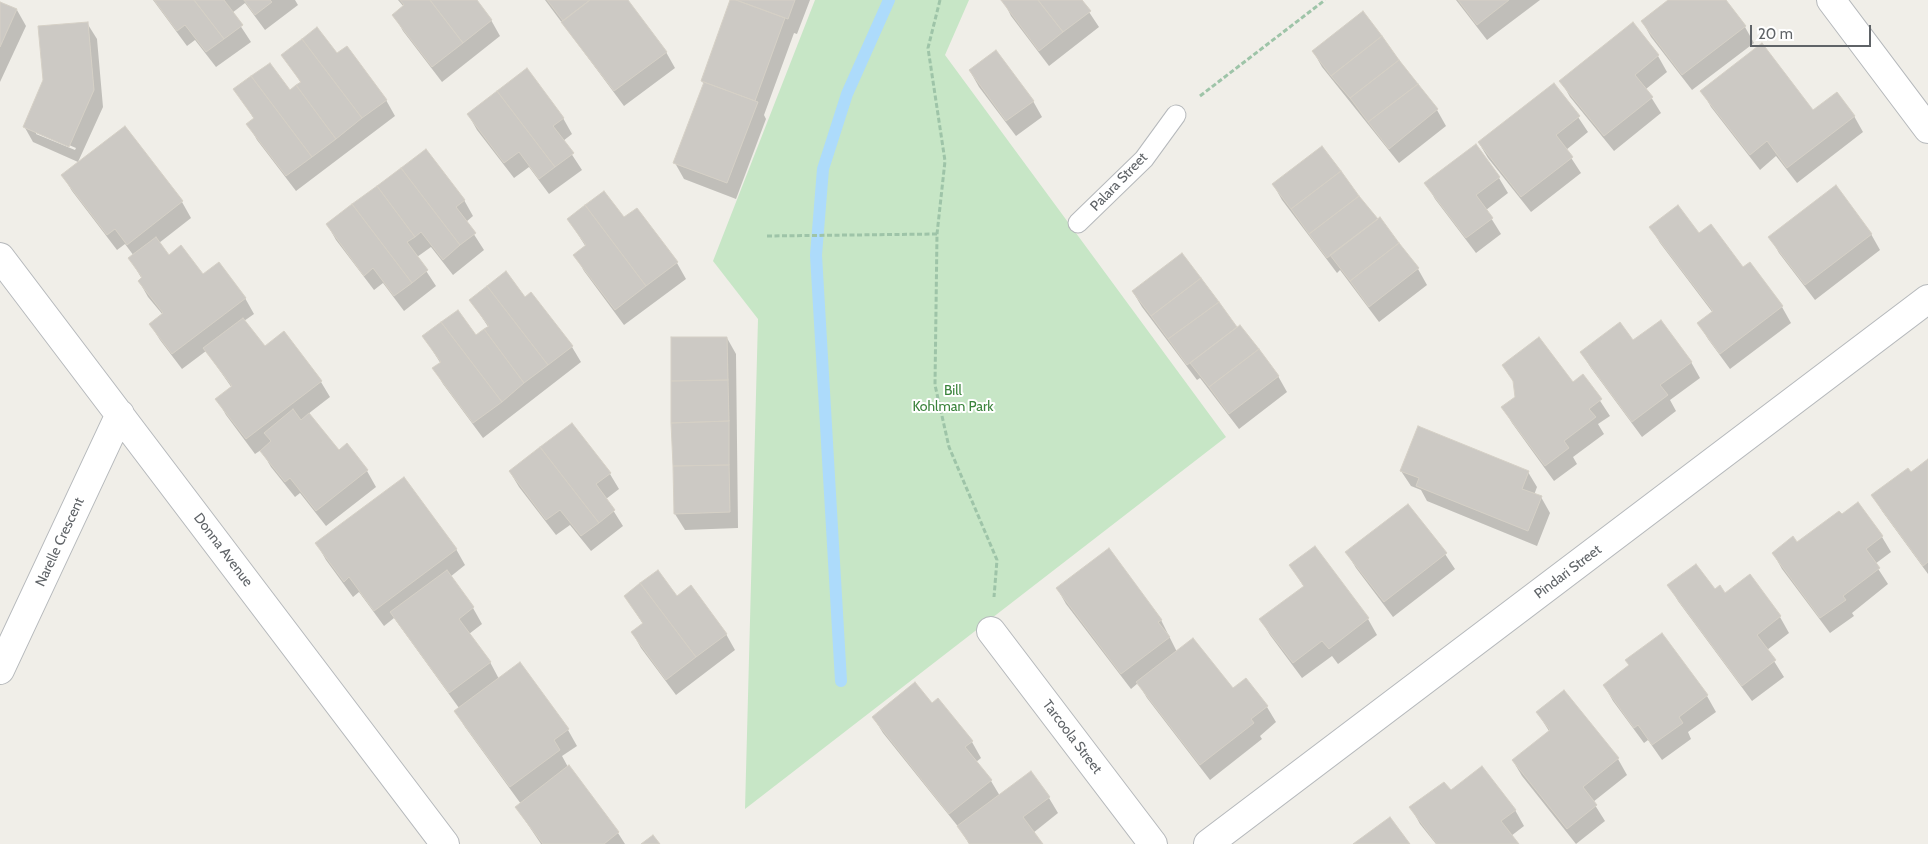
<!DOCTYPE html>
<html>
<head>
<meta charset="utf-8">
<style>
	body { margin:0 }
	#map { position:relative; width:1928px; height:844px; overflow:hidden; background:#f0eee8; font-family:Cabin,sans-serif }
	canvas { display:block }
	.scale { position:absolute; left:1750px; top:25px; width:121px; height:22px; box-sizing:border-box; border:2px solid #5f6367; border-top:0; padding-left:6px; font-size:15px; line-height:18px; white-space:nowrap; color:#5f6367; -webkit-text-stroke:4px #fff; paint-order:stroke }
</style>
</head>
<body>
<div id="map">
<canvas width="1928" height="844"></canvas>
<div class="scale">20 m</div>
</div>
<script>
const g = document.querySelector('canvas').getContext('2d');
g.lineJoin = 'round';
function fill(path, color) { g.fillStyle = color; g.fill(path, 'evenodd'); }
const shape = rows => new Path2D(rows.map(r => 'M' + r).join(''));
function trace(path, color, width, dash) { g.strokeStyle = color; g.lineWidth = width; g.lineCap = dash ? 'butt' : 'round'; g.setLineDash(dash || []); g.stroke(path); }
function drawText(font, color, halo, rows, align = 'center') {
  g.font = font + ' Cabin,sans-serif'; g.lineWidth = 4; g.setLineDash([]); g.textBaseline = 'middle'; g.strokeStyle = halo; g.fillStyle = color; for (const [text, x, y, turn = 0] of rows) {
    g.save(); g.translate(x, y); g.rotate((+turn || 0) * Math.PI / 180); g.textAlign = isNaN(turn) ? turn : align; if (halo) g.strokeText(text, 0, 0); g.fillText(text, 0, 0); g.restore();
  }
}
fill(shape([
	[815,0,969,0,945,55,1226,437,745,809,758,319,713,261]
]), '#c7e6c6');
fill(shape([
	[153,0,295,0,298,5,265,30,245,3,232,13,251,42,216,67,195,40,187,46],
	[398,0,475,0,491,20,500,36,442,82,403,31,394,15,404,7],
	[545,0,626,0,666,52,675,68,624,106],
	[732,0,810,0,797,34,794,33,764,115,766,119,736,199,684,179,675,163,704,85,702,81],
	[1003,0,1081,0,1099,27,1049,66,1011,16],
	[1456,0,1540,0,1487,40],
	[1670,0,1725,0,1745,27,1754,43,1692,90,1651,37,1642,21],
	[0,3,17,10,26,26,0,82],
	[1363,13,1437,110,1446,126,1399,163,1322,67,1313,51],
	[87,23,97,39,103,107,78,162,33,142,24,126],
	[36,131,76,148,75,150,36,134],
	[1633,24,1658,56,1667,72,1646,89,1661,113,1614,151,1570,97,1561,81],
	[337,54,386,100,395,116,296,191,257,140,248,124,254,119,235,89,290,92,301,83,283,55],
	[970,71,1033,101,1042,117,1016,136,979,87],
	[1702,91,1813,112,1854,116,1863,132,1797,183,1776,156,1760,170,1711,107],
	[468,114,563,118,572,134,563,141,582,170,549,194,529,167,514,178,477,130],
	[1578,117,1588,132,1566,150,1581,173,1531,212,1488,158,1479,143],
	[1475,146,1499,178,1508,193,1486,210,1501,234,1476,253,1435,199,1426,183],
	[63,176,182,202,191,218,159,243,169,256,245,298,254,314,244,321,264,348,321,382,330,397,308,414,338,452,347,445,367,471,376,487,326,526,300,493,295,497,271,467,261,450,255,454,226,415,217,399,232,388,206,351,182,369,160,340,150,324,163,315,148,297,139,281,142,279,130,259,134,256,125,244,117,250,72,191],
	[1273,184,1378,221,1380,219,1418,269,1427,285,1379,322,1340,270,1337,273,1282,200],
	[464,200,473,216,466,222,484,250,453,275,431,247,417,257,436,286,404,311,383,283,374,290,336,240,327,224],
	[637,209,677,263,686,279,624,325,584,271,575,255,586,247,568,219,623,219],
	[1651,228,1743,269,1749,264,1782,307,1791,323,1730,369,1708,339,1699,324,1713,313,1660,243],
	[1871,234,1880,250,1815,300,1779,253,1770,237],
	[1181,255,1237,328,1278,376,1287,392,1239,429,1200,378,1197,380,1142,307,1133,292],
	[525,299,572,347,581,362,483,438,443,384,434,369,441,364,424,337,476,337,489,328,471,301],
	[727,338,736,354,738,528,685,530,675,514],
	[1633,342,1691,362,1700,378,1670,400,1676,411,1642,437,1591,368,1581,352],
	[1504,365,1572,383,1583,375,1610,416,1598,424,1604,434,1573,457,1577,464,1554,481,1512,423,1503,408,1517,397,1515,384],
	[1928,461,1928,574,1882,511,1873,496,1911,473],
	[1401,471,1528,472,1537,487,1534,495,1541,497,1550,513,1537,546,1427,501,1421,490,1411,486],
	[510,472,610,474,619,489,606,499,623,526,591,551,570,525,556,535,519,487],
	[1882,537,1891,552,1875,564,1888,584,1852,613,1854,616,1830,633,1782,569,1773,553,1797,544],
	[317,544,456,549,465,565,450,577,473,608,482,624,469,634,490,662,499,679,520,664,568,730,577,746,562,756,568,767,618,833,625,844,541,844,516,807,521,804,465,727,455,711,459,708,394,618,384,626,359,592,353,597,326,560],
	[1314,548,1368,619,1377,635,1338,664,1332,656,1302,678,1270,635,1261,620,1304,587,1290,565],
	[1347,553,1445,554,1455,569,1393,617,1356,568],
	[1750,576,1780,617,1789,633,1767,650,1784,677,1752,701,1678,601,1669,585,1725,594],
	[1057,588,1161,620,1177,652,1233,690,1267,707,1276,722,1260,736,1262,739,1210,780,1147,698,1138,683,1131,689,1066,604],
	[625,596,677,598,726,634,735,650,676,695,641,648,632,632,643,624],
	[1662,635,1707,696,1716,712,1688,732,1691,739,1662,760,1648,740,1644,743,1613,701,1604,685,1630,666],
	[1564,691,1618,759,1627,775,1593,802,1605,821,1576,844,1522,776,1513,761,1549,731,1537,712],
	[938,700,972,742,981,758,976,762,991,781,1000,796,1031,773,1049,798,1058,813,1033,833,1041,844,969,844,960,829,883,733,873,717,931,705],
	[1450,792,1515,810,1524,826,1511,836,1518,844,1436,844,1420,824,1411,808]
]), '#0003');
trace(shape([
	[841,681,816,255,823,169,847,94,889,0]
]), '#addbfb', 12);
const building = shape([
	[154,0,194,0,224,39,206,52,185,25,177,31,154,0],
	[194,0,224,0,243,25,224,39,194,0],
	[244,0,270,0,272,2,255,15,244,0],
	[400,0,430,0,463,43,432,67,392,15,404,5,400,0],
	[430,0,477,0,492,20,463,43,430,0],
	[547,0,590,0,563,21,547,0],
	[590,0,628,0,667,52,614,91,561,22,590,0],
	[730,0,736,0,785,18,755,101,701,81,730,0],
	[736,0,795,0,788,19,736,0],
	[1001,0,1038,0,1063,32,1039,51,1001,0],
	[1038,0,1082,0,1091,11,1063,32,1038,0],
	[1458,0,1509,0,1477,25,1458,0],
	[1668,0,1726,0,1746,26,1682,75,1641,21,1668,0],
	[0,2,17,9,0,47,0,2],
	[1363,11,1382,36,1331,76,1312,51,1363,11],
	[88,22,94,90,69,147,23,127,43,80,38,26,88,22],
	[1633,22,1659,55,1635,75,1653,97,1604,136,1559,81,1633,22],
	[317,27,337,53,347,46,387,100,362,118,302,39,317,27],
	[1382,36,1399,60,1350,98,1331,76,1382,36],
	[302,39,362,118,336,139,296,85,301,82,281,55,302,39],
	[1762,43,1813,110,1837,92,1855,116,1787,168,1767,141,1750,155,1700,91,1762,43],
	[996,50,1034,101,1006,121,969,70,996,50],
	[1399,60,1418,84,1368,122,1350,98,1399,60],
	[270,63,290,90,296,85,336,139,312,157,251,76,270,63],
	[527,68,564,118,553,126,574,153,555,167,497,91,527,68],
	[251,76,312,157,286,176,246,124,254,118,233,89,251,76],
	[704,82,758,102,727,183,673,163,704,82],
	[1554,83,1580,116,1556,135,1573,157,1521,197,1478,142,1554,83],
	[1418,84,1438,109,1389,149,1368,122,1418,84],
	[497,91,555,167,539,179,519,152,504,163,467,114,497,91],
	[125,126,183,201,127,245,115,229,107,235,61,175,125,126],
	[1476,144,1500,177,1476,195,1493,218,1466,238,1424,183,1476,144],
	[1322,146,1341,171,1291,209,1272,184,1322,146],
	[426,149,465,200,456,207,476,233,460,245,401,168,426,149],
	[401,168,460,245,443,260,421,232,415,237,377,186,401,168],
	[1341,171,1359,196,1309,234,1291,209,1341,171],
	[1836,185,1872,234,1805,285,1768,237,1836,185],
	[377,186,415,237,407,242,428,270,412,283,352,204,377,186],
	[604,191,624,217,637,208,678,262,646,286,585,205,604,191],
	[1359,196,1378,219,1327,258,1309,234,1359,196],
	[352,204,412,283,394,296,373,268,364,276,326,224,352,204],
	[585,205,646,286,615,310,573,255,586,245,567,219,585,205],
	[1678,205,1699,233,1711,224,1743,267,1750,262,1783,306,1720,354,1697,323,1713,311,1649,227,1678,205],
	[1380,217,1399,243,1350,281,1330,255,1380,217],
	[156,237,169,255,181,245,203,274,219,262,246,298,172,354,149,324,163,313,138,281,142,277,128,258,156,237],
	[1399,243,1419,268,1369,307,1350,281,1399,243],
	[1182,253,1201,278,1151,316,1132,291,1182,253],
	[506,271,525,297,531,292,573,346,548,365,487,286,506,271],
	[1201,278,1219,302,1168,339,1151,316,1201,278],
	[487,286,548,365,524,383,484,329,489,326,469,300,487,286],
	[1219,302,1237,327,1187,365,1168,339,1219,302],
	[458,310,476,335,484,329,524,383,502,402,441,322,458,310],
	[243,318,265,346,284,331,322,381,246,439,215,399,232,386,203,348,243,318],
	[1661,320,1692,362,1660,385,1668,395,1632,422,1580,352,1620,322,1633,340,1661,320],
	[441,322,502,402,473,423,432,368,441,362,422,336,441,322],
	[1240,325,1259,349,1209,387,1190,363,1240,325],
	[671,337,727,337,728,380,671,381,671,337],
	[1539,337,1573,382,1583,374,1602,399,1589,409,1596,417,1564,441,1569,448,1545,466,1501,407,1515,397,1513,381,1502,365,1539,337],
	[1259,349,1279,376,1229,414,1209,387,1259,349],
	[728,380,729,421,671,423,671,381,728,380],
	[293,409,301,420,309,413,339,450,347,443,368,470,316,511,290,478,285,482,260,451,271,441,264,433,293,409],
	[729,421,729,465,673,466,671,423,729,421],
	[572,423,611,473,596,484,615,510,599,523,540,447,572,423],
	[1418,426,1529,471,1522,489,1542,496,1528,531,1416,486,1419,478,1400,471,1418,426],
	[540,447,599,523,581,536,560,510,546,520,509,471,540,447],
	[1928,459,1928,562,1923,566,1871,495,1908,468,1911,472,1928,459],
	[729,465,730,512,674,514,673,466,729,465],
	[404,477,457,549,374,611,349,577,344,582,315,543,404,477],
	[1858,502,1883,536,1866,549,1880,568,1843,596,1846,600,1820,618,1772,553,1793,536,1797,542,1839,511,1842,514,1858,502],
	[1408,504,1447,553,1384,602,1345,552,1408,504],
	[1315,546,1369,618,1329,649,1322,641,1293,663,1259,619,1304,586,1289,565,1315,546],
	[1109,548,1162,620,1158,622,1170,637,1121,674,1056,588,1109,548],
	[1696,564,1715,589,1720,585,1725,593,1750,574,1781,616,1757,635,1776,660,1742,686,1667,585,1696,564],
	[447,570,474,607,459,619,491,662,449,693,390,612,447,570],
	[658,570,677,596,691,585,727,634,696,657,640,583,658,570],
	[640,583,696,657,666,680,631,632,643,623,624,596,640,583],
	[1662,633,1708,695,1679,717,1683,723,1652,745,1638,725,1634,728,1603,685,1629,665,1625,660,1662,633],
	[1193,638,1233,688,1246,678,1268,706,1251,719,1254,723,1200,765,1136,682,1193,638],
	[520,662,569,729,554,740,560,750,510,787,454,711,520,662],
	[915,682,932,703,938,698,973,741,965,747,992,780,949,814,872,717,915,682],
	[1564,690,1619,758,1583,787,1597,805,1567,829,1512,760,1550,730,1536,712,1564,690],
	[569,765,619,832,604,844,543,844,515,807,569,765],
	[1482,766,1516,810,1501,821,1519,844,1437,844,1409,807,1444,782,1451,790,1482,766],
	[1031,771,1050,797,1023,817,1043,844,970,844,957,826,1031,771],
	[1390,817,1410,844,1353,844,1390,817],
	[653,835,660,844,641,844,653,835]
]);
fill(building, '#ccc9c4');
trace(building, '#d5d0c6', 1);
const lane = shape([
	[1078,223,1144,159,1176,115]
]);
const street = shape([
	[1831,0,1928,129],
	[0,257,445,844],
	[991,631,1153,844],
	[0,670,120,414],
	[1208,844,1928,299]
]);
trace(lane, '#b5b8bb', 21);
trace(street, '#b5b8bb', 30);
trace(shape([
	[940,0,928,48,945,161,937,234,935,385,949,447,997,560,994,597],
	[1200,96,1325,0],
	[767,236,937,234]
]), '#9ec4a8', 3, [5, 2.5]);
trace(lane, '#fff', 19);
trace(street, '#fff', 28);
drawText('14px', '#5f6367', '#fff', [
	["Palara Street",1119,182,-46],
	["Narelle Crescent",60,542,-65],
	["Donna Avenue",223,550,53],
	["Pindari Street",1568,572,-37],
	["Tarcoola Street",1072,737,53]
]);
drawText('14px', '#3a833b', '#fff', [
	["Bill",953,391],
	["Kohlman Park",953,407]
]);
</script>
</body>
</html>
